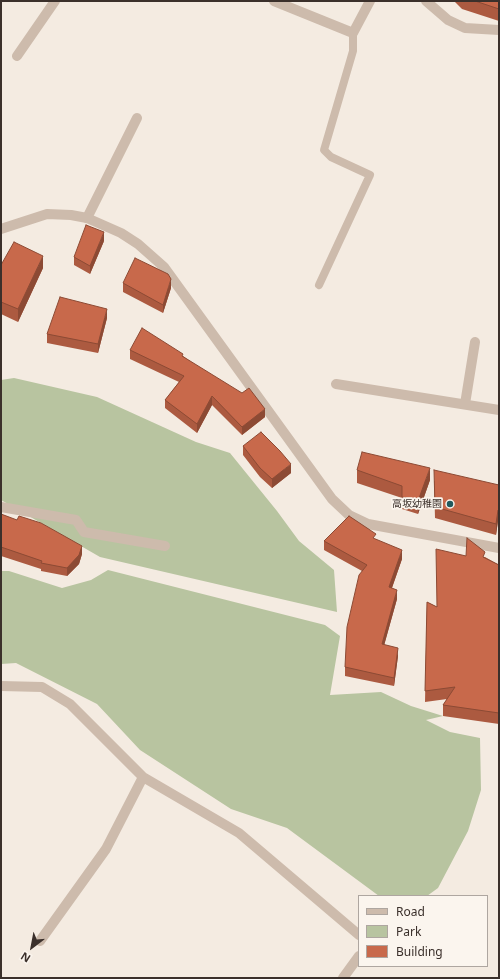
<!DOCTYPE html>
<html>
<head>
<meta charset="utf-8">
<style>
	body { margin:0 }
	#map { position:relative; width:500px; height:979px; overflow:hidden; background:#f4ebe1; font-family:"Noto Sans",sans-serif }
	canvas { display:block }
	.frame { position:absolute; inset:0; border:2px solid #3b302b; pointer-events:none }
	.legend { position:absolute; left:358px; top:895px; width:130px; height:72px; box-sizing:border-box; background:#fbf5ee; border:1px solid #aea6a0; margin:0; padding:5px 7px; list-style:none; font-size:12px; color:#3b302b }
	.legend li { display:flex; align-items:center; gap:8px; height:20px }
	.legend b { width:20px; border:1px solid #aea6a0 }
	.north { position:absolute; left:12px; top:927px; width:40px; height:40px; -webkit-text-stroke:3px #fbf5ee; paint-order:stroke; rotate:212deg; font-size:11px; font-weight:700; line-height:16px; text-align:center; color:#3b302b }
	.north::after { content:''; display:block; margin:auto; width:14px; height:18px; background:#3b302b; clip-path:polygon(50% 0,100% 100%,50% 72%,0 100%) }
</style>
</head>
<body>
<div id="map">
<canvas width="500" height="979"></canvas>
<div class="frame"></div>
<ul class="legend">
<li><b style="height:5px;background:#cdbbac"></b>Road</li>
<li><b style="height:11px;background:#b8c4a0"></b>Park</li>
<li><b style="height:11px;background:#c8694b"></b>Building</li>
</ul>
<div class="north">N</div>
</div>
<script>
const g = document.querySelector('canvas').getContext('2d');
g.lineJoin = 'round';
function fill(path, color) { g.fillStyle = color; g.fill(path, 'evenodd'); }
const shape = rows => new Path2D(rows.map(r => 'M' + r).join(''));
function trace(path, color, width, dash) { g.strokeStyle = color; g.lineWidth = width; g.lineCap = dash ? 'butt' : 'round'; g.setLineDash(dash || []); g.stroke(path); }
function drawText(font, color, halo, rows, align = 'center') {
  g.font = font + ' "Noto Sans","Noto Sans JP",sans-serif'; g.lineWidth = 3.5; g.setLineDash([]); g.textBaseline = 'middle'; g.strokeStyle = halo; g.fillStyle = color; for (const [text, x, y, turn = 0] of rows) {
    g.save(); g.translate(x, y); g.rotate((+turn || 0) * Math.PI / 180); g.textAlign = isNaN(turn) ? turn : align; if (halo) g.strokeText(text, 0, 0); g.fillText(text, 0, 0); g.restore();
  }
}
fill(shape([
	[14,378,97,397,196,442,230,453,277,511,299,541,334,570,337,612,100,557,1,500,1,380],
	[108,570,325,625,340,636,330,695,381,692,411,706,443,716,426,720,450,732,480,738,481,790,468,831,438,888,427,896,379,896,287,828,231,809,140,750,97,704,16,663,1,664,1,571,9,571,62,588,91,580]
]), '#b8c4a0');
trace(shape([
	[319,285,370,175,331,157,324,150,353,51,353,33]
]), '#cdbbac', 8);
trace(shape([
	[274,1,353,33,370,1],
	[426,1,448,20,465,28,499,30],
	[17,56,55,1],
	[87,218,137,118],
	[336,384,499,410],
	[465,404,475,342],
	[1,507,76,520,84,532,165,546],
	[1,686,42,687,70,704,143,777,239,833,359,935],
	[40,941,106,849,143,777],
	[343,978,359,956]
]), '#cdbbac', 10);
trace(shape([
	[1,229,47,214,71,215,87,218,121,233,138,244,164,267,332,499,349,515,368,524,499,548]
]), '#cdbbac', 10);
fill(shape([
	[454,1,499,1,499,21,462,9],
	[104,241,90,274,74,265,74,257],
	[1,265,43,268,18,322,1,314],
	[123,283,171,288,163,313,123,292],
	[107,318,98,353,47,343,47,334],
	[130,350,183,356,265,417,242,435,212,405,197,433,165,408,165,400,179,382,130,359],
	[243,446,291,473,272,488,260,477,243,455],
	[357,470,430,480,418,514,402,509,402,498,357,483],
	[434,481,499,485,499,521,498,521,496,535,435,518],
	[1,514,82,554,79,564,67,576,41,571,41,569,1,556],
	[376,539,402,559,392,588,397,599,384,645,398,656,394,686,345,676,345,667,362,571,324,550,324,541],
	[466,556,485,557,499,565,499,724,443,716,443,705,447,699,425,702,427,602,437,607]
]), '#ac5a40');
fill(shape([
	[104,232,104,241,90,274,90,266],
	[43,256,43,268,18,322,18,309],
	[171,279,171,288,163,313,163,305],
	[107,309,107,318,98,353,98,344],
	[212,396,212,405,197,433,197,424],
	[265,409,265,417,242,435,242,427],
	[291,464,291,473,272,488,272,479],
	[430,468,430,480,418,514,418,501],
	[498,510,498,521,496,535,496,524],
	[82,546,82,554,79,564,67,576,67,568],
	[402,550,402,559,389,596,389,587],
	[397,590,397,599,382,653,382,644],
	[398,648,398,656,394,686,394,678]
]), '#8c4a34');
const building = shape([
	[475,1,499,1,499,9,475,1],
	[86,225,104,232,90,266,74,257,86,225],
	[14,242,43,256,18,309,1,302,1,265,14,242],
	[135,258,168,274,171,279,163,305,123,283,135,258],
	[60,297,107,309,98,344,47,334,60,297],
	[142,328,183,354,182,356,242,393,249,388,265,409,242,427,212,396,197,424,165,400,184,376,130,350,142,328],
	[261,432,280,451,291,464,272,479,260,468,243,446,261,432],
	[362,452,430,468,418,501,402,497,402,486,357,470,362,452],
	[434,470,499,485,499,510,498,510,496,524,435,507,434,470],
	[1,514,17,520,19,516,41,523,82,546,79,555,67,568,41,563,42,561,1,547,1,514],
	[349,516,376,534,373,538,402,550,389,587,397,590,382,644,398,648,394,678,345,667,347,627,359,575,367,565,324,541,349,516],
	[467,538,485,552,483,557,499,565,499,713,443,705,455,687,425,691,427,602,437,607,436,549,466,556,467,538]
]);
fill(building, '#c8694b');
trace(building, '#8c4a34', 1);
for (const [x, y, r, color] of [
	[450,504,4,"#1f5a5e"]
]) { const dot = new Path2D(); dot.arc(x, y, r, 0, 2 * Math.PI); g.fillStyle = color; g.fill(dot); trace(dot, '#fbf5ee', 1.5); }
drawText('10px', '#3b302b', '#fbf5ee', [
	["高坂幼稚園",442,504]
], 'right');
</script>
</body>
</html>
